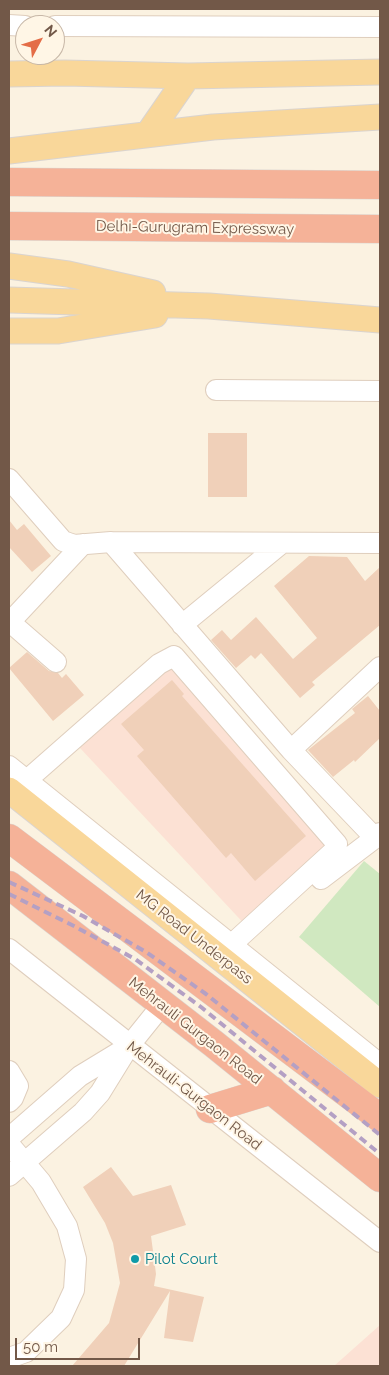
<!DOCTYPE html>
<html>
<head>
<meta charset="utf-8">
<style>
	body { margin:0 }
	#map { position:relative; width:389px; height:1375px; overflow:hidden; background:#fbf2e1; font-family:Raleway,sans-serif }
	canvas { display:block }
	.frame { position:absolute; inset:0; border:10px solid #725848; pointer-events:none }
	.north { position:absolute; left:15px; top:15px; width:50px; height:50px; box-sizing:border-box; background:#fff6e6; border:1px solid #c7b7a7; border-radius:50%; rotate:50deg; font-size:14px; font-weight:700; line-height:20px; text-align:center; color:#725848 }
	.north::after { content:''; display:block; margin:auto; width:18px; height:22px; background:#e46d47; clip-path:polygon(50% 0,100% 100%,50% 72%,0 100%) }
	.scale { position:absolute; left:15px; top:1338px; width:125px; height:22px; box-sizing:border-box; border:2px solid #725848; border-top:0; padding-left:6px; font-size:15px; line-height:18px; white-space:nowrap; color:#725848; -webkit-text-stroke:4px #fff6e6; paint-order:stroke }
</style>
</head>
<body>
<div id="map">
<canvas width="389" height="1375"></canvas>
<div class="frame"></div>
<div class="north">N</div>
<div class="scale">50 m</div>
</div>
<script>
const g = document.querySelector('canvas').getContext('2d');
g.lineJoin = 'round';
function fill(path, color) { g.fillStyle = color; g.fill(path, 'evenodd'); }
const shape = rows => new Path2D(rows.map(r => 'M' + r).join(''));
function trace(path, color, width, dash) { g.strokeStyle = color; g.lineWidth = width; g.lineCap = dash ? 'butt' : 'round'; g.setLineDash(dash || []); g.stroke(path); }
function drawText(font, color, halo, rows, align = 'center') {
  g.font = font + ' Raleway,sans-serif'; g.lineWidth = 4; g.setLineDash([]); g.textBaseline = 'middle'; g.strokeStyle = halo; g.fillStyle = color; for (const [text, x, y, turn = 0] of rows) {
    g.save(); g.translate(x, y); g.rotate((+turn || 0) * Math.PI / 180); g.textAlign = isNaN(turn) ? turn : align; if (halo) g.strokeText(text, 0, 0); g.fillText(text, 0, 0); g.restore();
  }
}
fill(shape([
	[173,645,345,850,250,930,66,733],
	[380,1325,380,1366,334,1366]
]), '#fce1d4');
fill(shape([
	[364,861,380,874,380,1007,299,937]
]), '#d0e8c0');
fill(shape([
	[208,433,247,433,247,497,208,497],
	[9,520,17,530,24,524,51,556,32,572,9,547],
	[309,556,347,557,365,581,380,567,380,625,312,682,315,685,300,698,261,653,255,659,251,655,236,668,211,640,222,630,231,640,256,617,293,659,317,638,274,586],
	[27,652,49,671,58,673,62,678,66,674,84,695,53,721,9,668],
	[172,680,184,694,182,696,306,836,255,881,231,853,226,858,137,756,144,750,121,724],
	[368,696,380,711,380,738,355,762,354,760,333,777,308,750,355,713,352,709],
	[111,1167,133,1196,171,1185,186,1225,151,1236,156,1274,154,1286,204,1297,193,1342,164,1338,170,1291,124,1366,72,1366,109,1323,120,1283,113,1243,105,1223,83,1187]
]), '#f0d0b9');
const minor = shape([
	[9,25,25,26],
	[55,26,380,27],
	[216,390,380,391],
	[9,479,63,541,74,545,111,542,291,750,375,838,380,833],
	[111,542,380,543],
	[182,625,282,543],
	[56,662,10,622,83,544],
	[291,750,380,667],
	[9,766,380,1064],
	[27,780,159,664,174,656,337,844,336,849,231,945],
	[321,879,375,838],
	[9,949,380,1242],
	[9,1071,18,1086,13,1098,9,1102],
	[9,1138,80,1076,126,1048],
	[9,1144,41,1182,67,1226,76,1259,74,1290,61,1318,26,1352,9,1358],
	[9,1176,83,1112,100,1093,129,1046,162,1005]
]);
const major = shape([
	[9,74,65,73,188,76,380,72],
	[148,134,188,76],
	[9,151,213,127,380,117],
	[9,266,68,274,153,293],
	[9,300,209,306,380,320],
	[9,331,58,331,155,315],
	[9,790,380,1085]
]);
const highway = shape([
	[9,182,380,185],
	[9,226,380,229],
	[9,838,380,1118],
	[9,885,214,1044,380,1178],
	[210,1109,272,1090]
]);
trace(minor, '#dfcebd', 22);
trace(major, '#dad4cf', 27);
trace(highway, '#dad4cf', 29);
trace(minor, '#fff', 20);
trace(major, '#f9d79a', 25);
trace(highway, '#f5b298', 28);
trace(shape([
	[9,882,83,916,146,952,206,994,380,1135],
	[9,894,74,926,135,959,201,1007,380,1154]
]), '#b4a0c4', 4, [8, 5]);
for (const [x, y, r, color] of [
	[135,1259,5,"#0f9aa8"]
]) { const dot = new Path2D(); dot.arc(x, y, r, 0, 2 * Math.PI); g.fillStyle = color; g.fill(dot); trace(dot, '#fff6e6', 2); }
drawText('15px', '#725848', '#fff6e6', [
	["Delhi-Gurugram Expressway",195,228,1],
	["MG Road Underpass",194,937,38],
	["Mehrauli Gurgaon Road",195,1031,38],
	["Mehrauli-Gurgaon Road",194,1096,38]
]);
drawText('15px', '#0d838f', '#fff6e6', [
	["Pilot Court",145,1259]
], 'left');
</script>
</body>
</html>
